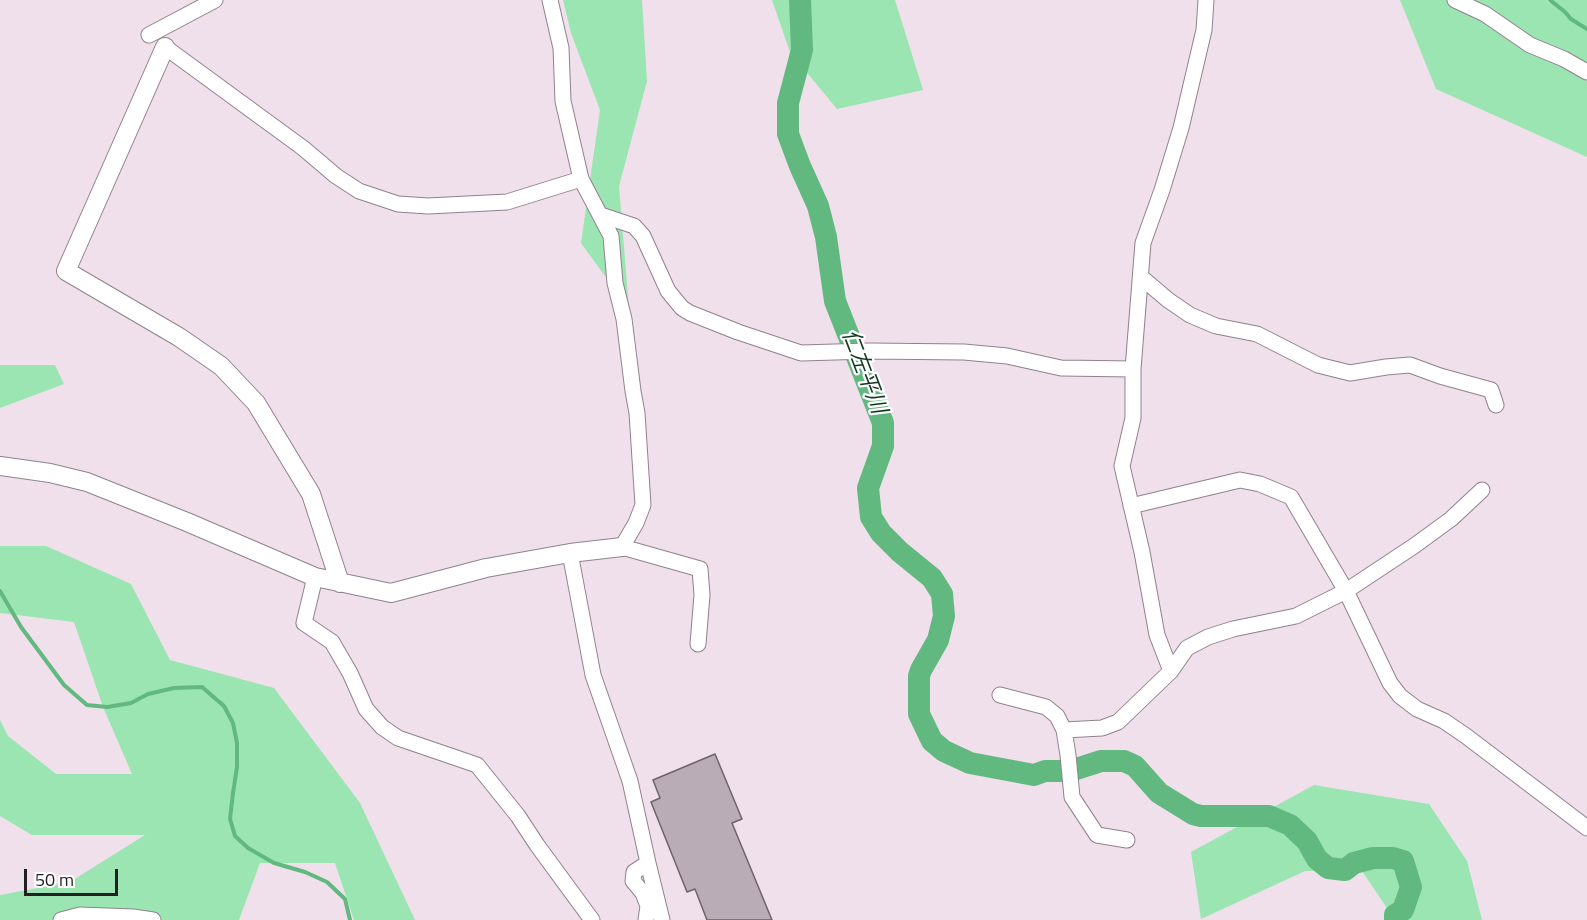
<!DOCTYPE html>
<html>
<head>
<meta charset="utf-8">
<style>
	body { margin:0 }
	#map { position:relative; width:1587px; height:920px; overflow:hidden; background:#efe0eb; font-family:"Titillium Web",sans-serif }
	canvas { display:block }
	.scale { position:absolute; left:24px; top:869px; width:94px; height:27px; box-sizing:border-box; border:3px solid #231e22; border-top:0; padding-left:8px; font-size:18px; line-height:21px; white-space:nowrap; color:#231e22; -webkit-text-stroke:4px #fff; paint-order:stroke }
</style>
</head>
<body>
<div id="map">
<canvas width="1587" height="920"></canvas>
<div class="scale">50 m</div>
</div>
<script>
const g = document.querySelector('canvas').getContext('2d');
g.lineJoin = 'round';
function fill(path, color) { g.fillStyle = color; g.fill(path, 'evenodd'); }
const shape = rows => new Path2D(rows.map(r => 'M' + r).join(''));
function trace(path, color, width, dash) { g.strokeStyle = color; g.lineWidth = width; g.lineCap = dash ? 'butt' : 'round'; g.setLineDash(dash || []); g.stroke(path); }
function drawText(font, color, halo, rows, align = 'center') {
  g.font = font + ' "Titillium Web","Noto Sans JP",sans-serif'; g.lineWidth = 4.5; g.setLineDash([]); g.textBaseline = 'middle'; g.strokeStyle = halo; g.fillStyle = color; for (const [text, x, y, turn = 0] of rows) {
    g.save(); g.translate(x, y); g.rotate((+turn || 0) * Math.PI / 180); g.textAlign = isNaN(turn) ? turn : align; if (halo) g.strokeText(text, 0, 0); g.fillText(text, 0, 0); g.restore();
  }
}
fill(shape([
	[563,0,642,0,647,81,619,186,629,309,581,243,600,110,571,33],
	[772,0,895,0,923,90,837,109,790,52],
	[1400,0,1547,0,1549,3,1552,0,1587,0,1587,157,1436,89],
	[0,365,55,365,64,384,0,408],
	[0,546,46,546,131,584,170,660,274,688,360,803,415,920,354,920,335,863,260,863,239,920,0,920,0,895,70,882,145,835,32,835,0,816,0,720,8,736,56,774,132,774,103,707,74,622,0,613],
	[1314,785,1429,804,1467,861,1482,920,1395,920,1362,871,1305,871,1201,919,1191,852]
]), '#9ae5b1');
trace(shape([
	[1550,0,1565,12,1571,19,1587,29],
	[0,591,21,627,64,685,87,705,107,707,131,703,148,694,174,688,202,687,224,706,233,723,237,743,237,767,233,793,230,819,235,836,248,848,274,863,305,872,327,882,345,899,350,920]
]), '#61b980', 4);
trace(shape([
	[800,0,802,50,788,103,788,134,800,166,818,206,826,237,835,301,883,423,883,446,868,488,871,517,881,533,900,552,932,578,942,594,944,616,938,640,921,670,919,676,919,714,932,741,944,751,970,763,1034,775,1045,771,1070,771,1101,761,1124,761,1135,766,1159,793,1193,814,1201,816,1269,816,1290,825,1307,841,1317,859,1328,868,1345,870,1354,863,1373,858,1393,858,1403,861,1411,887,1403,910,1395,915,1395,920]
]), '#61b980', 22);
const building = shape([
	[715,754,742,819,732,823,772,920,707,920,695,889,687,892,651,802,660,798,653,780,715,754]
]);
fill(building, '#baacb7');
trace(building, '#6f626b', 1.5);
const minor = shape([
	[550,0,561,48,563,101,581,179,611,236,615,283,624,319,633,391,637,413,643,505,636,523,622,547,700,569,702,595,698,644],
	[1455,0,1485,14,1530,45,1564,59,1587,72],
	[149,35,215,0],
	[165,47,303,148,336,176,359,191,398,204,428,206,507,202,581,179],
	[601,215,634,226,643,236,668,291,682,308,690,313,738,332,801,353,869,351,964,352,1007,356,1061,368,1133,369],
	[1141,277,1168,300,1190,315,1216,326,1257,334,1318,365,1350,373,1386,367,1410,365,1440,376,1491,390,1496,405],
	[1131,506,1240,480,1260,484,1291,497,1346,591,1390,683,1400,696,1417,709,1444,721,1466,736,1587,828],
	[570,553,593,675,630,781,648,863,662,920],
	[315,577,304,623,332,642,350,673,366,709,382,727,398,738,477,765,518,816,537,845,592,920],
	[1171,671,1157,635,1142,552,1122,466,1133,418,1133,369,1143,243,1162,190,1181,128,1204,30,1206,0],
	[1000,695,1046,707,1057,716,1064,730],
	[1127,840,1097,835,1072,797,1068,755,1064,730,1102,728,1118,722,1171,671,1187,648,1208,637,1233,629,1296,616,1346,591,1414,546,1451,519,1482,490],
	[61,920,80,915,133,917,153,920],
	[646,920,648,906,643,893,633,881,634,872,648,863]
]);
const tertiary = shape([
	[165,47,66,271,179,337,221,366,256,403,311,494,340,583],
	[0,466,50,473,87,482,187,522,315,577,391,593,486,568,570,553,622,547]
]);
trace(minor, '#90828d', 17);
trace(tertiary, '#90828d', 20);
trace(minor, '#fff', 15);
trace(tertiary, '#fff', 18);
drawText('italic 22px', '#133922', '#fff', [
	["仁左平川",863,372,69]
]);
</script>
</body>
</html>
